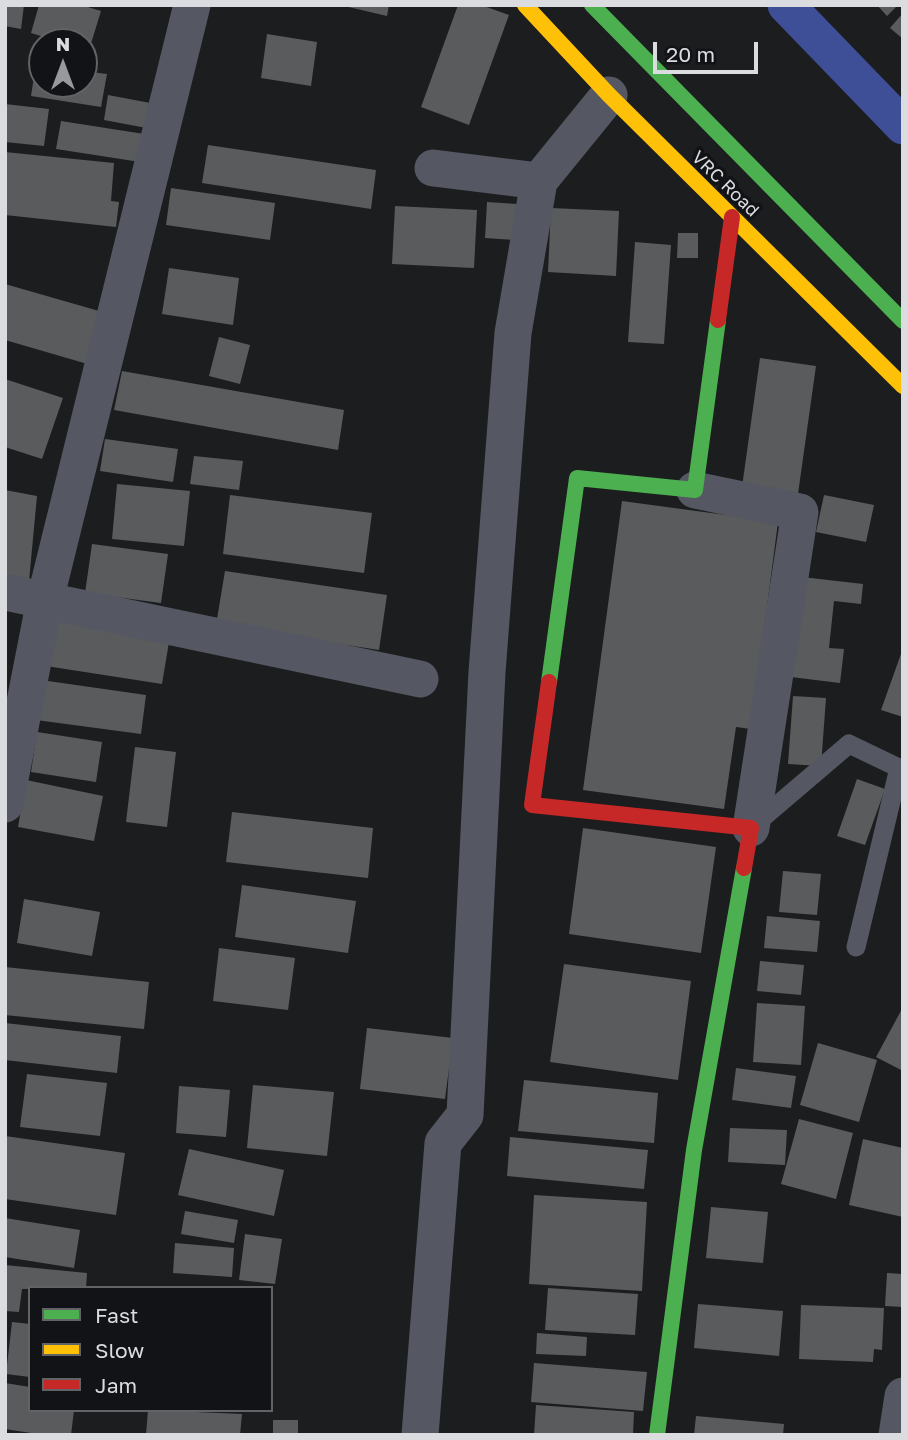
<!DOCTYPE html>
<html>
<head>
<meta charset="utf-8">
<style>
	body { margin:0 }
	#map { position:relative; width:908px; height:1440px; overflow:hidden; background:#1c1d1f; font-family:"Golos Text",sans-serif }
	canvas { display:block }
	.frame { position:absolute; inset:0; border:7px solid #dbdcdf; pointer-events:none }
	.legend { position:absolute; left:28px; top:1286px; width:245px; height:126px; box-sizing:border-box; background:#121317; border:2px solid #626367; margin:0; padding:9px 12px; list-style:none; font-size:21px; color:#dbdcdf }
	.legend li { display:flex; align-items:center; gap:14px; height:35px }
	.legend b { width:35px; border:2px solid #626367 }
	.north { position:absolute; left:28px; top:28px; width:70px; height:70px; box-sizing:border-box; background:#121317; border:2px solid #626367; border-radius:50%; rotate:0deg; font-size:19px; font-weight:700; line-height:28px; text-align:center; color:#dbdcdf }
	.north::after { content:''; display:block; margin:auto; width:24px; height:32px; background:#98999c; clip-path:polygon(50% 0,100% 100%,50% 72%,0 100%) }
	.scale { position:absolute; left:653px; top:42px; width:105px; height:32px; box-sizing:border-box; border:4px solid #dbdcdf; border-top:0; padding-left:9px; font-size:21px; line-height:24px; white-space:nowrap; color:#dbdcdf; -webkit-text-stroke:5px #121317; paint-order:stroke }
</style>
</head>
<body>
<div id="map">
<canvas width="908" height="1440"></canvas>
<div class="frame"></div>
<ul class="legend">
<li><b style="height:9px;background:#4caf50"></b>Fast</li>
<li><b style="height:9px;background:#ffc107"></b>Slow</li>
<li><b style="height:9px;background:#c62828"></b>Jam</li>
</ul>
<div class="north">N</div>
<div class="scale">20 m</div>
</div>
<script>
const g = document.querySelector('canvas').getContext('2d');
g.lineJoin = 'round';
const shape = rows => new Path2D(rows.map(r => 'M' + r).join(''));
function trace(path, color, width, dash) { g.strokeStyle = color; g.lineWidth = width; g.lineCap = dash ? 'butt' : 'round'; g.setLineDash(dash || []); g.stroke(path); }
function fill(path, color) { g.fillStyle = color; g.fill(path, 'evenodd'); }
function drawText(font, color, halo, rows, align = 'center') {
  g.font = font + ' "Golos Text",sans-serif'; g.lineWidth = 7; g.setLineDash([]); g.textBaseline = 'middle'; g.strokeStyle = halo; g.fillStyle = color; for (const [text, x, y, turn = 0] of rows) {
    g.save(); g.translate(x, y); g.rotate((+turn || 0) * Math.PI / 180); g.textAlign = isNaN(turn) ? turn : align; if (halo) g.strokeText(text, 0, 0); g.fillText(text, 0, 0); g.restore();
  }
}
trace(shape([
	[786,5,903,126]
]), '#3f4f97', 37);
fill(shape([
	[5,5,24,5,21,29,5,26],
	[39,5,81,5,101,11,89,50,84,49,84,42,61,42,31,33],
	[340,5,389,5,387,16],
	[458,5,481,5,509,15,469,125,421,107],
	[877,5,898,5,887,16],
	[903,13,903,39,890,28],
	[267,34,317,42,311,86,261,78],
	[36,64,42,65,42,84,84,84,84,71,107,74,101,107,31,96],
	[108,95,161,105,157,130,104,120],
	[5,104,49,109,44,146,5,142],
	[61,121,157,136,153,164,56,149],
	[208,145,376,170,371,209,202,183],
	[5,152,114,163,111,201,119,202,116,227,5,215],
	[171,188,275,203,270,240,166,225],
	[487,202,517,204,515,240,485,238],
	[395,206,477,210,474,268,392,264],
	[551,208,619,211,616,276,548,272],
	[678,233,698,233,698,258,677,258],
	[635,242,671,245,664,344,628,342],
	[169,268,239,278,233,325,162,314],
	[5,284,106,313,91,365,5,340],
	[219,337,250,345,240,384,209,376],
	[760,358,816,366,798,494,742,487],
	[122,371,344,410,338,450,114,410],
	[5,379,63,398,42,459,5,447],
	[105,439,178,449,173,482,100,471],
	[194,456,243,461,239,490,190,484],
	[117,484,190,491,184,546,112,539],
	[5,490,37,496,29,581,5,576],
	[230,495,372,513,364,573,223,554],
	[824,495,874,505,866,542,816,532],
	[622,501,778,522,751,729,736,727,724,809,583,790],
	[92,544,168,554,161,603,85,593],
	[225,571,387,595,379,650,216,625],
	[802,577,863,584,861,604,834,601,829,648,844,649,840,683,791,677],
	[54,617,170,636,162,684,46,666],
	[902,651,903,651,903,717,881,710],
	[41,680,146,695,141,734,36,720],
	[793,696,826,698,821,766,788,764],
	[37,732,102,742,96,782,31,772],
	[135,747,176,752,167,827,126,822],
	[857,779,885,789,865,845,837,836],
	[26,780,103,796,94,841,18,827],
	[232,812,373,828,368,878,226,862],
	[583,828,716,847,701,953,569,934],
	[783,871,821,874,817,915,779,912],
	[242,885,356,901,348,953,235,937],
	[24,899,100,912,92,956,17,943],
	[767,916,820,921,817,952,764,948],
	[219,948,295,958,288,1010,213,1001],
	[760,961,804,965,801,995,757,991],
	[564,964,691,981,678,1080,550,1062],
	[5,967,149,982,144,1029,5,1015],
	[757,1003,805,1006,801,1065,753,1062],
	[903,1007,903,1071,876,1057],
	[5,1023,121,1036,117,1073,5,1060],
	[367,1028,453,1038,445,1099,360,1089],
	[818,1043,877,1060,859,1122,800,1105],
	[736,1068,796,1076,791,1108,732,1100],
	[27,1074,107,1083,100,1136,20,1127],
	[524,1080,658,1093,654,1143,518,1131],
	[253,1085,334,1092,327,1156,247,1148],
	[179,1086,230,1090,226,1137,176,1133],
	[799,1119,853,1133,836,1199,781,1184],
	[730,1128,787,1130,785,1165,728,1162],
	[5,1136,125,1153,116,1215,5,1199],
	[510,1137,648,1150,644,1189,507,1176],
	[863,1139,903,1148,903,1217,849,1205],
	[189,1149,284,1170,274,1216,178,1195],
	[534,1195,647,1202,642,1291,529,1284],
	[711,1207,768,1212,763,1263,706,1258],
	[185,1211,238,1220,234,1243,181,1234],
	[5,1218,80,1230,74,1268,5,1257],
	[245,1234,282,1239,275,1284,239,1280],
	[175,1243,234,1248,232,1277,173,1273],
	[5,1265,87,1273,86,1288,22,1289,19,1312,5,1311],
	[887,1273,903,1274,903,1307,885,1306],
	[548,1288,638,1294,635,1335,545,1330],
	[698,1304,783,1311,779,1356,694,1348],
	[801,1305,884,1308,882,1350,874,1349,873,1362,799,1359],
	[12,1322,30,1324,30,1377,6,1374],
	[537,1333,587,1337,586,1356,536,1354],
	[534,1363,647,1372,643,1411,531,1402],
	[5,1383,30,1387,30,1410,74,1410,71,1435,44,1435,5,1429],
	[536,1405,634,1412,633,1435,534,1435],
	[148,1410,242,1414,240,1435,146,1435],
	[696,1416,784,1424,783,1435,694,1435],
	[273,1420,298,1420,298,1435,273,1435]
]), '#5a5b5d');
trace(shape([
	[754,825,849,744,899,768,856,947]
]), '#555862', 19);
trace(shape([
	[433,168,539,181],
	[695,490,800,512,751,828],
	[5,592,420,679],
	[5,804,45,600,192,5],
	[420,1435,443,1143,465,1115,487,672,513,333,539,181,609,95],
	[897,1435,903,1396]
]), '#555862', 37);
trace(shape([
	[592,5,903,321],
	[549,682,577,478,695,490,718,320],
	[657,1435,694,1150,744,868]
]), '#4caf50', 16);
trace(shape([
	[525,5,609,95,903,386]
]), '#ffc107', 16);
trace(shape([
	[718,320,732,217],
	[549,682,532,805,751,828,744,868]
]), '#c62828', 16);
drawText('18px', '#dbdcdf', '#121317', [
	["VRC Road",725,184,44]
]);
</script>
</body>
</html>
